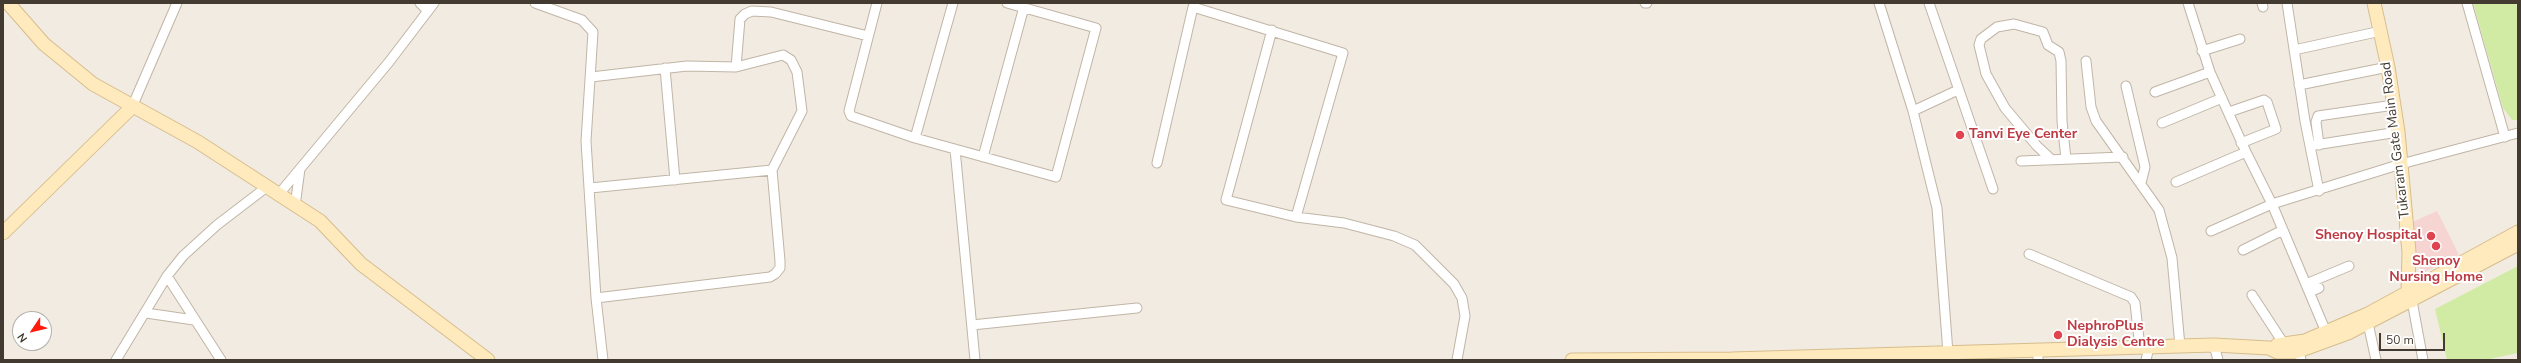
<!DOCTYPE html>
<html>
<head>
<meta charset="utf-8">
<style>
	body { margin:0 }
	#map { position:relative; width:2521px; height:363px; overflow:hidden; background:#f2ebe1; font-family:"Nunito Sans",sans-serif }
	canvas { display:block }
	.frame { position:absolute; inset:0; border:4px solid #433b31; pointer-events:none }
	.north { position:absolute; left:12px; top:311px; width:40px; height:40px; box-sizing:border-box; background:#fff; border:1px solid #b4b1ad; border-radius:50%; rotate:235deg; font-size:11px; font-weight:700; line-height:16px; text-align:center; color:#433b31 }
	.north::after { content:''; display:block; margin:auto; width:14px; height:18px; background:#ff1a0b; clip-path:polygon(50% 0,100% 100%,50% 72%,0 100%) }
	.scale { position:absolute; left:2379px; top:333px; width:66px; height:18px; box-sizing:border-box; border:2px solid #433b31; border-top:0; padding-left:5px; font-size:12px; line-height:14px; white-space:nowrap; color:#433b31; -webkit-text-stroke:3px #fff; paint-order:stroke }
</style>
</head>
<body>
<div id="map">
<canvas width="2521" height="363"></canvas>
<div class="frame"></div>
<div class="north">N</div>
<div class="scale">50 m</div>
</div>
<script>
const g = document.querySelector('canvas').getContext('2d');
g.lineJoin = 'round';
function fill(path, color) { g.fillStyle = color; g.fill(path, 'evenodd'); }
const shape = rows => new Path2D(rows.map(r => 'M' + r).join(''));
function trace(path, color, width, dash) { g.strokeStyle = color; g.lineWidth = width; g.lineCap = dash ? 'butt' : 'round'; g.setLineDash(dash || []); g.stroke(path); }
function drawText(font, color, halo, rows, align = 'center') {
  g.font = font + ' "Nunito Sans",sans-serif'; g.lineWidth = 4; g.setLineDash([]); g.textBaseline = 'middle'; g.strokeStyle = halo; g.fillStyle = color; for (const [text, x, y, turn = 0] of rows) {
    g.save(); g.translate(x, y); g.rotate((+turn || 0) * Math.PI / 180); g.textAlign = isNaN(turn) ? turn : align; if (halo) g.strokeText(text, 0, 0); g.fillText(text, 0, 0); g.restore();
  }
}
fill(shape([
	[2437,211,2459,255,2421,274,2416,248,2408,224]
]), '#f5d4d2');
fill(shape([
	[2473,3,2516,3,2518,11,2518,120,2512,120,2503,108],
	[2518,266,2518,353,2485,360,2447,360,2435,309]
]), '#d1eba5');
const street = shape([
	[420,3,428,11],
	[535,3,582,20,593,32,586,141,596,298,603,360],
	[877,3,849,111,851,116,915,138,1056,177,1096,28,1007,3],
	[1645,3,1647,3],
	[1879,3,1913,111,1937,208,1948,353],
	[1929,3,1993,189],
	[2188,3,2210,72,2246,152,2272,204,2326,332],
	[2262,3,2263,7],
	[2287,3,2305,121,2319,191],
	[2467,3,2505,137],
	[1272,30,1226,200,1296,217],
	[2294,50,2381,31],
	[2202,51,2240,39],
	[2086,61,2091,107,2096,121,2159,210,2172,258,2180,346],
	[736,67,740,19,745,14,752,11,771,12,868,36],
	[665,68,675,180],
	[2299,85,2388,67],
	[2126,86,2145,167,2141,183],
	[2155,92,2210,72],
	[132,107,177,3],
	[1913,111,1958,90],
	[2229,112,2264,100,2267,102,2276,129,2241,143],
	[2162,123,2222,98],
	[915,138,953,3],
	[2315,145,2398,132],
	[2319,145,2316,122,2318,116,2394,105],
	[955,149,975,360],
	[983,157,1024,7],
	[2052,160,2037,146,2005,108,1986,74,1979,45,1981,39,1997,27,2014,24,2043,32,2048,45,2059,52,2061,61,2062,121,2066,159],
	[2021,161,2123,157],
	[1157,163,1193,7,1343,53,1296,217,1344,223,1394,236,1415,245,1454,284,1462,298,1465,316,1457,360],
	[2176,182,2246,152],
	[590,188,772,170,802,111,797,72,791,60,783,55,736,67,687,66,591,77],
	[279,194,389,62,434,3],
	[295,206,300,169],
	[2211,231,2272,204,2401,164,2518,133],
	[2243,250,2283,230],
	[2029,254,2131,297,2135,303,2140,348],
	[167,276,221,360],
	[2306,284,2349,266],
	[2310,292,2319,288],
	[2252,295,2284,344],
	[596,298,770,277,775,274,780,268,780,261,772,170],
	[2412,301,2423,360],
	[146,313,194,320],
	[2368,323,2376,360],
	[972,325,1137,308],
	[2214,345,2218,360],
	[2299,352,2301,360],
	[116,360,167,276,183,256,217,225,268,186],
	[2038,360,2038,350],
	[2146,360,2149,347]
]);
const secondary = shape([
	[8,3,44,44,93,84,198,142,320,221,361,264,488,360],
	[2374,3,2388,67,2398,132,2409,252,2408,293,2412,301],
	[3,233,132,107],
	[2277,345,2305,341,2368,314,2518,232],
	[1572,360,1732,359,2214,345,2269,348,2277,352,2296,352,2348,333,2518,244]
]);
trace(street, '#c0b5a6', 11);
trace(secondary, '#d6bd8c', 15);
trace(street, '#fff', 9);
trace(secondary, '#ffeabe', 13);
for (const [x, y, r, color] of [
	[1960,135,5,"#e0444e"],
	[2431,236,5,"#e0444e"],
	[2436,246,5,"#e0444e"],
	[2058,335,5,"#e0444e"]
]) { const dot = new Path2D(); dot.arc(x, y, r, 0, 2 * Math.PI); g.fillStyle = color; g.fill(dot); trace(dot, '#fff', 1.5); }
drawText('bold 14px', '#be3a42', '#fff', [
	["Tanvi Eye Center",1969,135],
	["Shenoy Hospital",2422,236,"right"],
	["Shenoy",2436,262,"center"],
	["Nursing Home",2436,278,"center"],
	["NephroPlus",2067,327],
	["Dialysis Centre",2067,343]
], 'left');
drawText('14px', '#433b31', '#fff', [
	["Tukaram Gate Main Road",2396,140,-97]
]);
</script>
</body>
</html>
